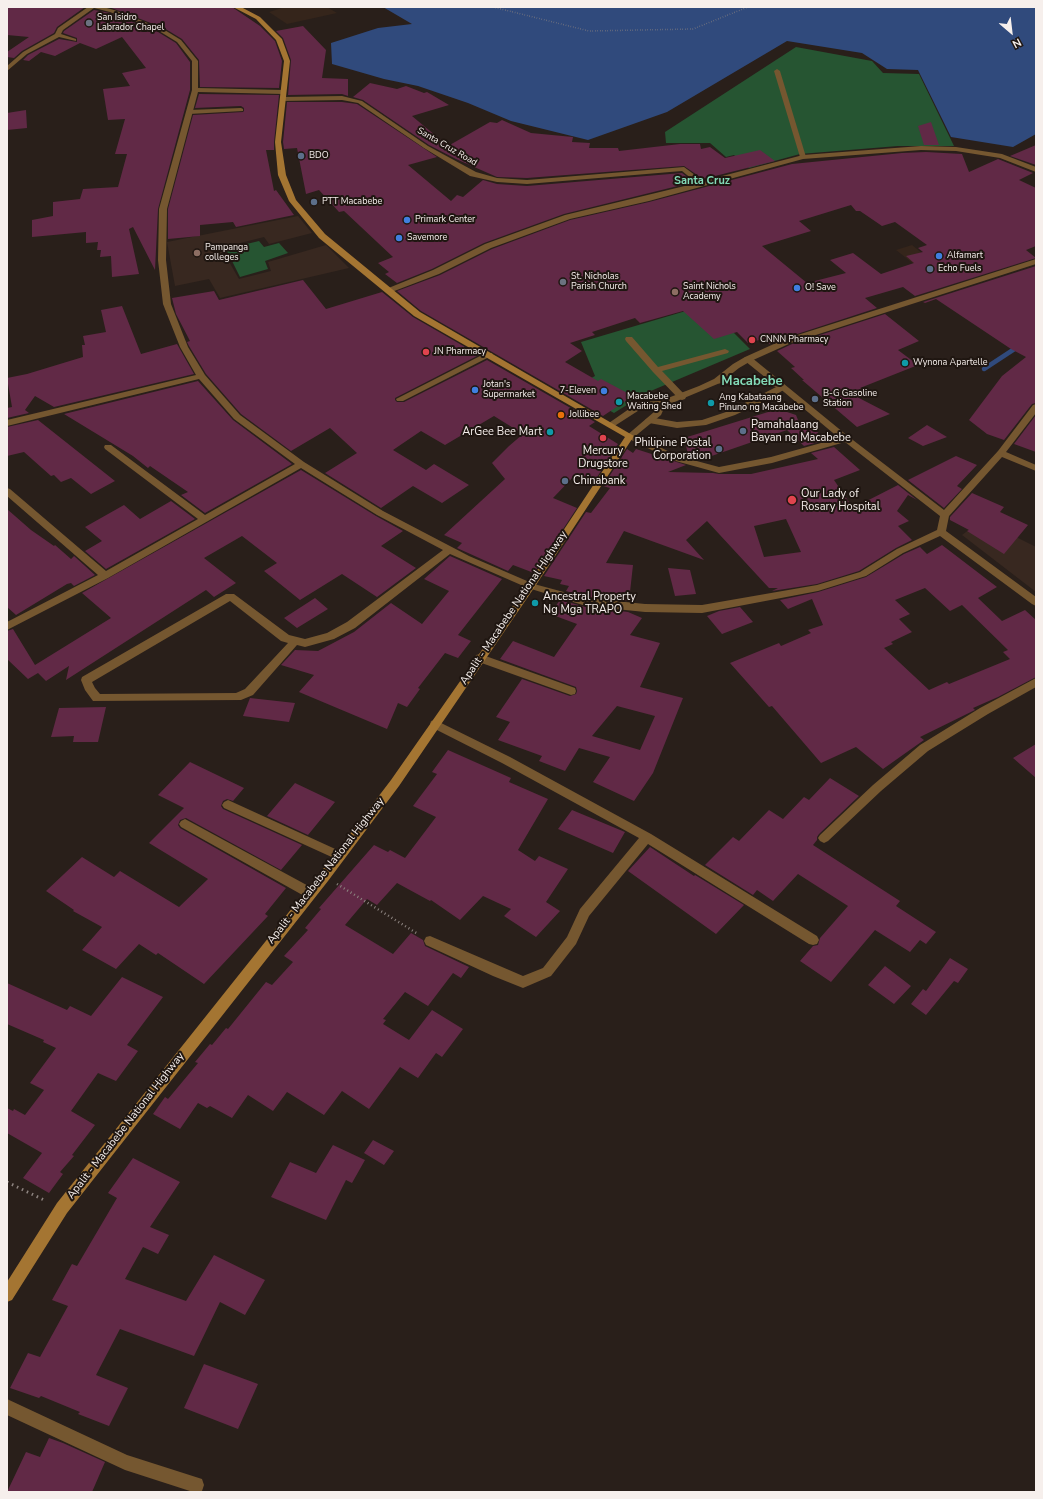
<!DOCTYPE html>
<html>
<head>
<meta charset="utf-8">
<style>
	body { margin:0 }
	#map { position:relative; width:1043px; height:1499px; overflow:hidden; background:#291f1a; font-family:"Nunito Sans",sans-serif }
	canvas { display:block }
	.frame { position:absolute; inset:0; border:8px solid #f6efec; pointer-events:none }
	.north { position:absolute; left:991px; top:12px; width:40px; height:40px; -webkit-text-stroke:3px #1f1611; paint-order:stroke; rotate:152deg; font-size:11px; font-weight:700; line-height:16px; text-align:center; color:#f6efec }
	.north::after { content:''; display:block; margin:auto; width:14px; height:18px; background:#f6efec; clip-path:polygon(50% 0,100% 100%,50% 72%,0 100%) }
</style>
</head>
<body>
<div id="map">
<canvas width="1043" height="1499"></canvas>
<div class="frame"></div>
<div class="north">N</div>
</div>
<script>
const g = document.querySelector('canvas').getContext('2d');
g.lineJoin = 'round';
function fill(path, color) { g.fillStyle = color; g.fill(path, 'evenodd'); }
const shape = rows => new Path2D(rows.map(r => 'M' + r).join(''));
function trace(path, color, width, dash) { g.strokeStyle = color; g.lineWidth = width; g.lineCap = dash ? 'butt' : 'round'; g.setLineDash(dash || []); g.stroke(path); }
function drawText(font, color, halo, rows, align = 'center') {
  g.font = font + ' "Nunito Sans",sans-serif'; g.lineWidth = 4; g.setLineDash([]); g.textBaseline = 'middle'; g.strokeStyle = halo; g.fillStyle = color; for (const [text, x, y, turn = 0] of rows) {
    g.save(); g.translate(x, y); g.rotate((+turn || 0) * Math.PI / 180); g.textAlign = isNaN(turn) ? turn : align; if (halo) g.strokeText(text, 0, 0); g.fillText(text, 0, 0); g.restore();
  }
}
fill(shape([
	[285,7,327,7,337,13,287,24,269,12],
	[912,245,953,278,938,283,896,250]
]), '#35251b');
fill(shape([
	[298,216,312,233,269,244,264,237,224,247,228,260,239,279,271,271,268,262,326,245,349,268,220,298,209,279,175,286,167,242],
	[982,520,1036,547,1036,592,962,535]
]), '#382820');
fill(shape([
	[796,47,872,61,883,73,919,74,954,146,898,146,800,154,749,168,734,155,726,157,710,143,666,143,665,132],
	[259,241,264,247,279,243,288,253,265,261,268,269,240,277,226,249],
	[706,305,750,349,646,393,614,413,571,389,595,376,581,342]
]), '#265532');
fill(shape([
	[383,7,1036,7,1036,134,1013,147,951,137,918,70,887,69,862,53,787,41,667,112,588,140,511,121,468,103,418,86,384,79,332,64,331,43,378,28,412,24]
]), '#304a7c');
trace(shape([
	[984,369,1019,346]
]), '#304a7c', 4.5);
fill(shape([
	[41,7,85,7,57,27,54,33,22,51,14,58,7,57,7,52,29,37,7,35,7,8],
	[109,7,232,7,260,26,275,41,282,61,279,88,200,87,199,60,182,39,164,28],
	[94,10,110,13,158,32,176,43,190,62,190,90,158,209,155,270,133,227,129,229,139,274,112,277,111,256,100,257,101,250,97,250,98,242,86,243,86,232,32,237,32,220,53,216,53,202,80,199,83,189,118,187,127,154,115,154,125,119,108,120,103,89,130,86,122,73,146,68,122,37,96,49,80,43,55,56,41,52,29,61,23,60,28,55,59,39,77,42,77,38,63,33,64,31],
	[303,26,326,50,322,78,348,79,348,96,342,94,288,95,291,60,283,38,276,31],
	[370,83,397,89,406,86,424,93,427,92,449,105,412,116,448,146,490,122,497,123,502,120,531,133,573,137,572,142,590,143,589,148,618,148,619,151,680,144,700,144,701,149,710,147,725,158,760,150,775,161,703,179,684,166,527,178,497,177,456,159,429,145,363,100,353,97],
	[199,94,279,95,274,142,274,150,266,150,274,191,276,190,294,215,236,227,233,222,200,225,200,236,168,239,168,209,193,115,243,112,244,111,244,108,241,106,195,108],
	[287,102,342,102,357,104,437,157,408,165,451,201,457,195,463,197,483,180,497,184,527,186,682,173,694,182,564,214,484,243,432,269,397,283,385,274,389,272,378,263,393,257,344,211,339,212,319,190,306,194,297,148,284,149,283,142],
	[26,110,27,128,7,130,7,113],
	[931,122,939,145,924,145,918,126],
	[1036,145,1036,165,1010,156],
	[926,152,962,154,969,172,998,159,1033,173,1019,180,1036,188,1036,246,1026,250,1036,258,915,296,903,287,865,298,877,308,785,338,769,344,763,339,748,343,737,332,714,339,683,311,640,323,635,318,592,332,595,335,570,343,582,351,565,362,598,381,601,379,633,396,603,416,421,311,397,291,440,275,492,249,570,220,649,202,792,164,902,153],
	[851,205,856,211,860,211,882,226,895,222,927,245,918,248,923,252,906,256,914,263,881,274,853,253,830,260,846,273,807,283,762,246,811,231,799,221],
	[1036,266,1036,403,1032,404,1004,440,987,434,969,420,1002,376,1026,357,1011,349,936,299,925,303,923,302],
	[303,280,326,309,382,292,413,317,479,355,395,398,395,400,397,402,404,402,487,360,595,422,589,426,618,444,594,482,576,474,553,498,577,508,534,573,513,565,508,571,457,548,462,543,444,535,505,479,492,463,509,446,523,434,494,416,445,445,421,431,393,450,426,470,434,464,469,485,442,503,413,486,381,508,325,473,357,453,330,428,291,451,241,414,206,374,189,346,187,342,190,341,176,314,172,298,214,291,219,300],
	[122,306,141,354,177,344,194,374,54,407,35,396,25,410,29,413,7,418,7,408,12,407,7,378,27,374,83,357,82,345,85,345,83,336,106,332,101,310],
	[885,314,919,341,898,350,918,365,860,388,868,395,859,398,890,414,857,427,802,380,804,380,791,368,795,367,777,351,792,344],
	[198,381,233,420,292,464,205,513,181,495,188,492,150,466,148,468,133,456,64,414],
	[781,408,784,411,796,415,798,420,809,430,813,428,826,440,804,446,787,430,700,460,689,458,684,438],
	[1036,415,1036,452,1014,444],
	[38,420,115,481,91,494,71,478,61,482,54,475,51,476,24,452,7,456,7,427],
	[927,425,947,437,923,446,908,438],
	[834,447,860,470,834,480,853,508,898,485,917,500,908,495,897,511,909,521,898,526,912,540,896,548,859,571,817,584,772,591,778,588,769,588,707,521,686,540,704,560,624,531,606,563,633,565,629,601,586,597,566,591,569,586,560,584,562,580,544,576,586,512,591,513,610,488,603,486,627,449,633,453,636,449,686,465,668,472,713,473,719,474,751,474,818,459,811,453],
	[786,519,801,552,764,557,754,526],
	[956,456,977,465,957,486,962,489,944,508,908,480],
	[301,470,376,516,403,531,381,546,416,568,377,597,342,574,300,600,264,571,277,563,242,536,204,558,236,583,214,597,206,590,66,680,69,666,46,681,38,673,28,679,7,659,7,631,13,629,35,665,111,618,82,593],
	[972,493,1004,507,1000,512,1028,525,1004,554,967,531,969,530,950,520,950,517],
	[171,501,195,519,106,569,85,551,102,541,85,527,124,505,140,519],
	[7,509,31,530,54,546,55,545,71,559,74,556,95,575,74,586,71,583,67,584,16,615,7,607],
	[942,545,997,587,978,598,1002,621,1025,610,1036,620,1036,677,998,697,973,708,975,710,920,737,924,740,883,769,856,747,821,763,772,706,769,707,730,663,779,643,781,646,811,633,808,630,823,625,812,599,788,609,780,600,818,592,866,577,904,554,920,547,927,554],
	[925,588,950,611,962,605,1008,650,1003,652,1010,659,949,684,947,682,929,690,884,648,893,644,891,642,912,632,899,619,910,614,895,600],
	[450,556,502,579,458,635,471,641,458,658,445,653,418,688,420,689,407,707,398,703,387,729,299,692,314,675,281,665,295,650,318,651,354,632,391,603,422,624,449,591,424,579],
	[668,568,690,570,696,594,675,596],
	[315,598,328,609,297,628,284,618],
	[560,600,586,607,628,612,642,618,630,635,660,643,640,687,683,698,653,773,634,801,593,782,610,757,579,748,565,771,539,761,542,756,498,740,510,722,496,717,522,679,570,696,576,694,577,691,576,687,500,659,513,641,554,657,577,624,550,614],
	[617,706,655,716,640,750,592,736],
	[740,607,753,622,722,634,707,616,719,611],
	[250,698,295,703,289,722,243,716],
	[106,707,98,742,73,742,74,736,51,737,59,708],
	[1036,744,1036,778,1013,758],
	[448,750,511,778,509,782,548,799,518,850,535,861,539,856,568,869,546,902,560,911,536,937,504,916,511,909,483,896,460,920,431,900,430,901,397,883,377,905,367,899,345,925,393,954,411,933,423,940,425,946,469,967,461,978,453,973,428,1006,405,992,383,1019,386,1020,383,1024,409,1040,432,1010,463,1029,442,1057,436,1053,418,1078,400,1067,369,1109,342,1091,324,1115,287,1092,273,1111,248,1095,232,1118,210,1106,207,1108,198,1103,180,1129,153,1114,165,1097,168,1099,198,1063,195,1062,210,1044,212,1045,226,1028,228,1029,266,982,272,985,293,962,284,956,308,930,305,928,321,909,319,908,374,845,388,852,390,850,405,858,436,817,413,806,437,774,432,772],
	[190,762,244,788,233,801,227,799,223,801,221,806,223,809,302,845,281,870,186,818,180,820,178,825,180,828,286,888,265,914,268,916,204,984,158,953,156,955,139,944,116,969,82,950,102,927,73,911,74,910,46,891,82,857,114,877,120,871,179,907,208,879,149,843,184,808,158,795],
	[830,778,859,796,819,834,817,837,817,840,813,845,900,901,896,906,936,932,926,944,920,940,910,952,875,930,831,982,800,961,813,946,818,945,820,938,848,906,798,874,773,901,757,890,753,895,705,865,733,837,739,841,769,810,783,819,804,797,809,800],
	[295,783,335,802,308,835,267,816],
	[572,810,625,832,613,853,558,829],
	[650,847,694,876,695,875,744,905,716,934,628,871],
	[950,958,968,969,958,983,954,981,926,1015,911,1004,923,989,926,991],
	[885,966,911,986,894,1004,868,985],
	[122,977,163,997,127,1045,138,1051,116,1081,98,1073,71,1111,95,1125,72,1155,74,1156,60,1172,63,1174,49,1193,23,1178,42,1153,7,1133,7,1108,13,1111,14,1109,25,1115,44,1090,30,1083,56,1048,43,1042,44,1040,7,1024,7,983,67,1010,70,1006,91,1016],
	[373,1140,394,1151,384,1165,364,1153],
	[333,1145,365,1160,352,1183,346,1180,326,1220,271,1197,290,1162,316,1173],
	[133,1158,180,1182,150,1227,169,1235,158,1254,143,1247,125,1279,186,1301,214,1255,265,1280,245,1315,220,1302,194,1356,120,1329,96,1375,128,1388,109,1426,78,1414,80,1412,41,1396,39,1398,10,1388,28,1353,40,1357,68,1306,52,1300,72,1264,77,1266,117,1198,108,1193],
	[204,1364,258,1384,238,1429,184,1408],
	[49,1438,63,1443,105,1462,92,1492,7,1492,26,1452,40,1457]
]), '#612946');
trace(shape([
	[493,7,589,31,693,29,748,7]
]), '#8d8480', 1.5, [0.5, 2]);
trace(shape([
	[337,884,418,934]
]), '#8d8480', 2.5, [1, 3]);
trace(shape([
	[7,1182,46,1201]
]), '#8d8480', 3, [1.5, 4]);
fill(shape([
	[777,69,780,71,806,157,805,158,800,157,774,71,777,69],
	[241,108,243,109,243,111,189,114,186,112,189,110,241,108],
	[626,337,632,337,658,367,725,349,729,351,728,353,662,371,685,395,686,397,685,399,682,400,679,399,653,372,626,341,625,339,626,337],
	[486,353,492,353,493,355,403,401,397,401,396,399,486,353],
	[782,384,786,387,785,389,769,399,735,415,706,425,677,428,649,423,645,420,649,417,677,422,702,420,729,411,782,384],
	[480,654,575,688,576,691,575,694,571,695,476,661,475,658,476,655,480,654],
	[228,800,344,853,346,856,344,859,340,861,336,859,224,808,222,805,224,802,228,800],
	[7,1399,127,1455,202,1479,204,1485,202,1491,193,1492,125,1470,7,1415,7,1399]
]), '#755730');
fill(shape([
	[88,7,103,7,114,10,163,29,181,40,198,61,198,88,283,90,286,92,283,94,198,92,167,209,166,260,171,304,188,347,205,375,240,415,304,462,383,511,469,556,534,584,586,598,645,604,702,605,817,585,860,572,897,549,937,530,940,516,845,442,772,463,719,473,672,460,627,438,626,436,627,434,633,434,678,456,719,467,771,457,839,438,778,387,714,383,713,381,717,378,771,382,745,361,744,359,745,357,751,357,849,437,944,510,998,451,1033,405,1036,404,1036,413,1006,452,1036,465,1036,471,1002,457,949,516,946,531,1036,597,1036,606,1032,604,940,536,903,553,866,576,818,591,702,613,645,612,586,606,528,588,450,554,355,628,334,639,305,647,297,645,253,695,241,700,93,701,85,690,81,680,82,677,226,594,234,594,289,635,305,639,327,633,347,622,443,550,377,515,301,468,108,578,7,630,7,622,98,575,7,496,7,488,10,489,106,571,198,519,105,449,104,447,105,445,111,445,205,515,295,464,234,419,199,379,7,426,7,420,196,375,180,347,163,304,158,260,159,209,192,90,192,61,177,42,159,31,110,12,94,8,63,30,61,34,76,39,76,41,59,37,27,54,7,71,7,66,23,52,55,34,58,28,88,7],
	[230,601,281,641,288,643,245,689,236,693,100,694,95,688,92,682,230,601],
	[342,96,362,101,428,146,476,172,497,178,527,180,684,167,703,181,803,155,921,146,956,147,1002,154,1036,167,1036,172,1000,158,956,151,921,150,803,159,649,201,570,219,491,248,439,274,389,293,386,293,386,289,433,270,485,244,565,215,697,183,682,171,527,184,497,182,470,176,424,148,358,103,342,100,283,101,280,99,283,97,342,96],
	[1036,678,1036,687,988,714,928,751,881,791,828,841,824,843,820,841,818,838,820,835,873,785,920,745,980,708,1036,678],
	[435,720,510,757,651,834,817,936,819,940,817,944,813,945,809,944,648,844,589,916,576,944,551,976,523,988,493,976,426,945,424,941,426,937,430,936,523,976,543,968,567,937,580,909,639,838,502,763,431,727,430,724,431,721,435,720],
	[185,819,314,889,316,893,314,897,310,898,306,897,181,827,179,824,181,821,185,819]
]), '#755730');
fill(shape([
	[1036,259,1036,264,791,343,751,361,739,368,720,383,665,406,661,415,633,438,627,438,626,436,654,412,656,407,644,407,613,427,610,428,606,425,639,402,660,401,699,386,714,379,733,364,745,357,785,339,1036,259]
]), '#755730');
fill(shape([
	[233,7,241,7,260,17,282,39,290,61,281,142,286,175,296,200,325,234,420,312,634,436,534,588,399,786,328,881,67,1213,12,1300,7,1302,7,1282,57,1203,320,873,391,780,528,584,625,437,414,316,319,238,289,201,278,175,275,142,284,61,276,40,256,19,233,7]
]), '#a47532');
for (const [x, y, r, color] of [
	[89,23,4,"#6b7280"],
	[301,156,4,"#5c6f8a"],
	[314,202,4,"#5c6f8a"],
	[407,220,4,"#3f7fe0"],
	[399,238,4,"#3f7fe0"],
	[197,253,4,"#8d6e63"],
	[939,256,4,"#3f7fe0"],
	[930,269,4,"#5c6f8a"],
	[563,282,4,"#6b7280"],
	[797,288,4,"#3f7fe0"],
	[675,292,4,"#8d6e63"],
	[752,340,4,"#e0444e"],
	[426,352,4,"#e0444e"],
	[905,363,4,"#0f9aa8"],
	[475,390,4,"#3f7fe0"],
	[604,391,4,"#3f7fe0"],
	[815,399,4,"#5c6f8a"],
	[619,402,4,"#0f9aa8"],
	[711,403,4,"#0f9aa8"],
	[561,415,4,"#e8710a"],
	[743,431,4,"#5c6f8a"],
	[550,432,4,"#0f9aa8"],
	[603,438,4,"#e0444e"],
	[719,449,4,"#5c6f8a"],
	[565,481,4,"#5c6f8a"],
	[792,500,5,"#e0444e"],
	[535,603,4,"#0f9aa8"]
]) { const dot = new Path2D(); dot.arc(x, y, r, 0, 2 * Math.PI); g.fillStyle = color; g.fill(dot); trace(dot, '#1f1611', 1.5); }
drawText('9px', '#f6efec', '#1f1611', [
	["San Isidro",97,18],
	["Labrador Chapel",97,28],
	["BDO",309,156],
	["PTT Macabebe",322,202],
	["Primark Center",415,220],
	["Savemore",407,238],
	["Pampanga",205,248],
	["colleges",205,258],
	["Alfamart",947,256],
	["Echo Fuels",938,269],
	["St. Nicholas",571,277],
	["Parish Church",571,287],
	["Saint Nichols",683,287],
	["Academy",683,297],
	["O! Save",805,288],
	["CNNN Pharmacy",760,340],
	["JN Pharmacy",434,352],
	["Wynona Apartelle",913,363],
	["Jotan's",483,385],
	["Supermarket",483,395],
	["7-Eleven",596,391,"right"],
	["B-G Gasoline",823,394],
	["Station",823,404],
	["Macabebe",627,397],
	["Waiting Shed",627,407],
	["Ang Kabataang",719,398],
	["Pinuno ng Macabebe",719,408],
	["Jollibee",569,415]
], 'left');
drawText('9px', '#f6efec', '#1f1611', [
	["Santa Cruz Road",447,147,30]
]);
drawText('bold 11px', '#83dbb8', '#1f1611', [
	["Santa Cruz",702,181]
]);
drawText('11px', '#f6efec', '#1f1611', [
	["Pamahalaang",751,425],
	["Bayan ng Macabebe",751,438],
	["ArGee Bee Mart",542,432,"right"],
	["Philipine Postal",711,443,"right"],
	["Corporation",711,456,"right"],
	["Mercury",603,451,"center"],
	["Drugstore",603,464,"center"],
	["Chinabank",573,481],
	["Our Lady of",801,494],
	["Rosary Hospital",801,507],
	["Ancestral Property",543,597],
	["Ng Mga TRAPO",543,610]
], 'left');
drawText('11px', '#f6efec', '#1f1611', [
	["Apalit - Macabebe National Highway",514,608,-56],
	["Apalit - Macabebe National Highway",326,871,-52],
	["Apalit - Macabebe National Highway",126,1126,-52]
]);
drawText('bold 13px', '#83dbb8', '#1f1611', [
	["Macabebe",752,382]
]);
</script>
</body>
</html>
